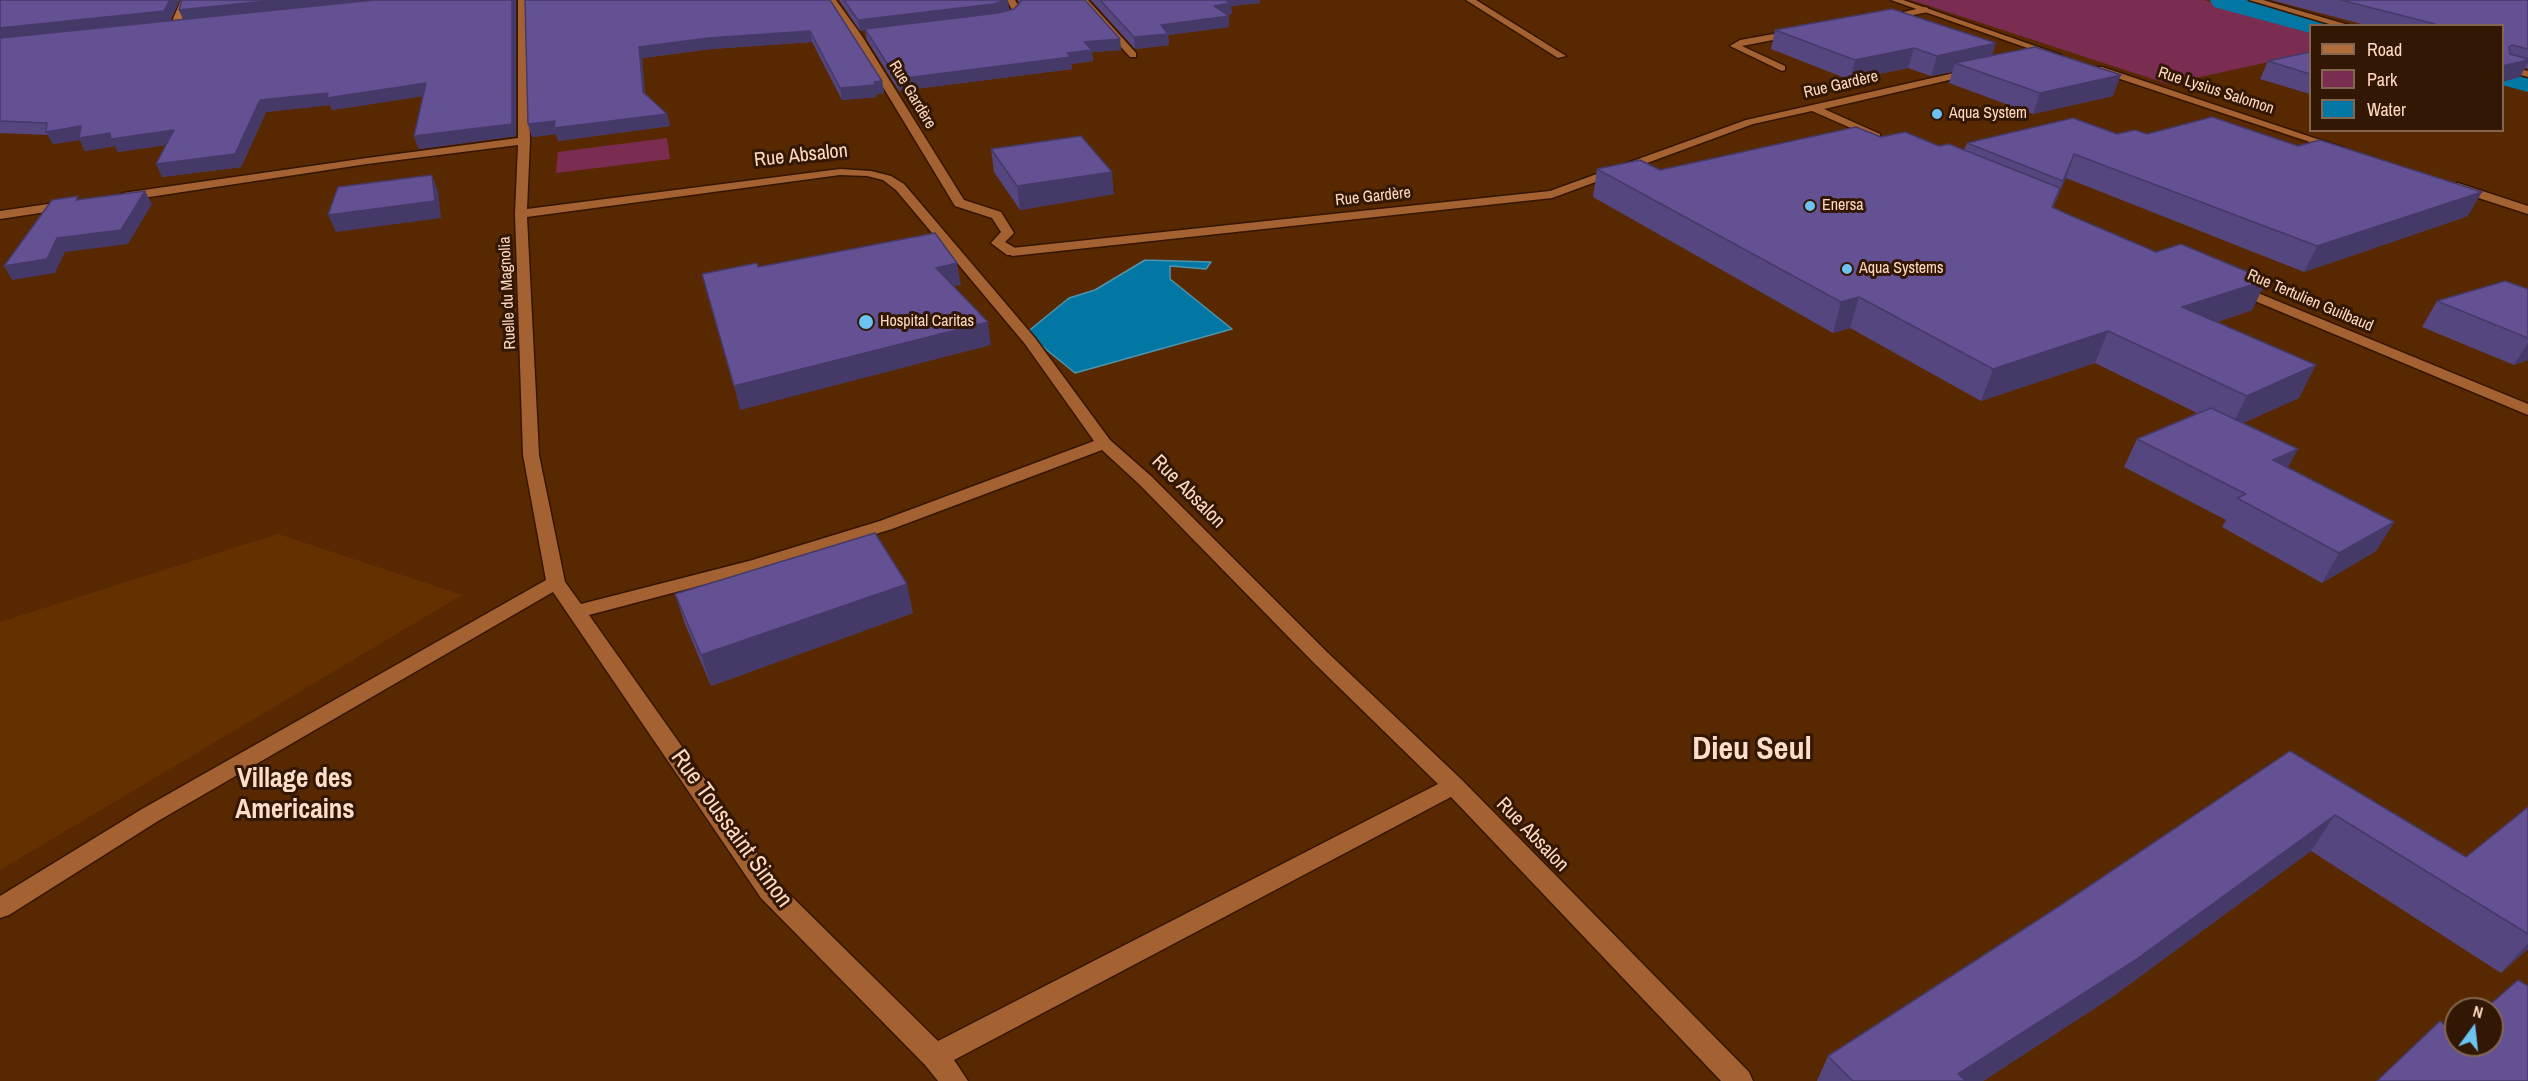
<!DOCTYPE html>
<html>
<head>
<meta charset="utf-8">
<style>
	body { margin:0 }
	#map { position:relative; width:2528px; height:1081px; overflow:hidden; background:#582900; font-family:"Archivo Narrow",sans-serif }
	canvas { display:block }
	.legend { position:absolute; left:2309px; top:24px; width:195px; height:108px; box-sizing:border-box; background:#321704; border:2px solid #846550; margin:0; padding:8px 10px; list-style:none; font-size:18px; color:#ffd9c1 }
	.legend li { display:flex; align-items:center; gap:12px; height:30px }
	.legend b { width:30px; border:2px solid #846550 }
	.north { position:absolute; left:2444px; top:997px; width:60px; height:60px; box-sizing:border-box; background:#321704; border:2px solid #846550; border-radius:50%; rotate:15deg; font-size:16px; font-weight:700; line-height:24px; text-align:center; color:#ffd9c1 }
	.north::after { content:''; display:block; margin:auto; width:21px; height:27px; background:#6cc3f2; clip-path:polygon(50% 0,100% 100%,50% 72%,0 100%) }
</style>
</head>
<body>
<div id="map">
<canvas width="2528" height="1081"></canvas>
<ul class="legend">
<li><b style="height:8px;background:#b06c3b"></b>Road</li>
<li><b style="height:16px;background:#7b2d51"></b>Park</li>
<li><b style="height:16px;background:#0377a4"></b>Water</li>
</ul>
<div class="north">N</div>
</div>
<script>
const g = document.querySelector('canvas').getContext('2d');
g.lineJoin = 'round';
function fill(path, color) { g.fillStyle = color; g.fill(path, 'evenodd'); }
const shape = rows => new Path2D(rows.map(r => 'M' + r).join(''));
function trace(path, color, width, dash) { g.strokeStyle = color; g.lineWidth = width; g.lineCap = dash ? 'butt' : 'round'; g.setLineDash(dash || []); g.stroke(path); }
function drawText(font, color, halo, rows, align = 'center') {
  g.font = font + ' "Archivo Narrow",sans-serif'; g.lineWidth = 6; g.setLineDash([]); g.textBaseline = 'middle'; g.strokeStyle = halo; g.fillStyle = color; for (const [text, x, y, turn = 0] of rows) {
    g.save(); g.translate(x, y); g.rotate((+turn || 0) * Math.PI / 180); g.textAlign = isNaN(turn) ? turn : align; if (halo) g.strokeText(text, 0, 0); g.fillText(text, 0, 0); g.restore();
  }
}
fill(shape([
	[278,534,462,595,0,870,0,622]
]), '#653000');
fill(shape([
	[1911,0,2204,0,2310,29,2310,53,2168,84],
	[667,138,670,159,556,173,558,152]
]), '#7b2d51');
const water = shape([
	[1145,260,1211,262,1206,269,1170,266,1170,279,1232,329,1075,373,1026,333,1069,298,1095,290,1145,260]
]);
fill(water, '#0377a4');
trace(water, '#4f94ad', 1.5);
fill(shape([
	[2210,0,2260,0,2331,19,2336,26,2310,26,2310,33,2214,7,2210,0],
	[2502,63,2528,70,2528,92,2502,85,2502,63]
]), '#0377a4');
const lane = shape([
	[828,0,836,0,862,36,964,200,1001,212,1014,233,1005,242,1017,249,1018,252,1017,255,1007,255,991,243,1001,232,992,218,955,206,852,36,828,0],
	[1007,0,1015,0,1021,10,1015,18,996,21,996,17,1009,14,1012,10,1007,0],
	[1079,0,1088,0,1136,53,1136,57,1130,57,1079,0],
	[1466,0,1476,0,1566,56,1558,58,1466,0],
	[1925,7,1928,8,1928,12,1882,21,1878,18,1925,7],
	[1796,30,1799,31,1799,35,1742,46,1785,66,1785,70,1782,71,1730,46,1740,40,1796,30]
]);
const street = shape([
	[518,0,526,0,530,141,527,209,840,169,871,171,891,176,904,184,1035,338,1110,440,1152,477,1327,652,1462,780,1749,1072,1753,1081,1721,1081,1451,797,954,1060,968,1081,938,1081,925,1065,761,898,553,592,158,821,9,915,0,918,0,896,142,809,546,580,523,455,515,214,518,145,367,164,123,201,117,197,123,193,367,158,518,138,518,0],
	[840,175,867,176,883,180,896,190,1025,344,1094,441,880,521,749,561,581,604,565,582,539,455,527,217,840,175],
	[1102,450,1140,485,1313,662,1438,784,938,1041,779,884,589,615,763,569,892,529,1102,450],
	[1891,0,1903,0,2061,55,2053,57,1891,0],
	[2249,0,2263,0,2352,26,2336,26,2249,0],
	[2502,64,2528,71,2528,77,2502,70,2502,64],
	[2096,67,2102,67,2344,148,2338,151,2334,150,2096,71,2096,67],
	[1972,69,1977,72,1975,74,1824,109,1880,134,1880,138,1876,139,1812,111,1753,124,1552,198,1012,256,1006,252,1012,248,1550,191,1746,120,1972,69],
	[2458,183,2528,206,2528,214,2454,190,2452,187,2458,183],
	[69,201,73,202,73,208,0,219,0,211,69,201],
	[2236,284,2528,404,2528,415,2231,291,2229,288,2236,284]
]);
const secondary = shape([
	[181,0,189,0,179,28,171,30,169,28,181,0]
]);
trace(lane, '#351500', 3);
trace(street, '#351500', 3);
trace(secondary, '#351500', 3);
fill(lane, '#a46131');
fill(street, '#a46131');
fill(secondary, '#b06c3b');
fill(shape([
	[0,0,180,0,170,21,184,20,179,10,361,1,516,0,516,136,419,149,414,136,423,96,332,110,330,105,266,112,241,167,162,177,166,145,118,152,115,146,85,151,80,140,53,144,48,135,0,133],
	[525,0,830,0,882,81,884,93,876,94,877,97,842,100,812,42,711,49,642,58,645,95,667,114,670,126,558,141,556,134,532,137,528,124],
	[839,0,1008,0,1009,10,1001,13,1014,9,1019,4,1018,0,1085,0,1120,39,1121,50,1092,52,1093,61,1071,64,1072,69,899,91,867,40,865,30,860,31],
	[1091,0,1260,0,1260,3,1231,6,1232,14,1227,15,1229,27,1168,35,1169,45,1135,49],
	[2271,0,2528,0,2528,69,2525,68,2520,77,2502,82,2502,26,2369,26],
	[1775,30,1992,55,2113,96,2033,114,1949,83,1952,72,1931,76,1908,68,1850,80,1771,49],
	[2310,52,2310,94,2260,79,2268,61],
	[2117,134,2147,134,2468,216,2304,272,2066,178,2054,205,2053,207,2252,310,2217,322,2299,398,2243,423,2288,468,2394,522,2376,551,2322,583,2222,527,2226,520,2124,467,2137,439,2197,413,2095,363,1981,401,1850,328,1833,333,1593,197,1597,169,1660,170,1881,137,1964,150,1967,143],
	[991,149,1114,194,1020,210,994,172],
	[2528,289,2528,360,2514,365,2422,327,2437,301],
	[675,594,913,613,711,686,685,624],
	[2290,751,2466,857,2528,807,2528,949,2501,973,2311,851,2112,997,1983,1081,1817,1081,1828,1056,2061,905]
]), '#55467f');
fill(shape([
	[170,0,180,0,169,22,0,40,0,28],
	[276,0,361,0,361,2,184,21,179,10],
	[512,0,516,0,516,136,419,149,414,136],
	[1008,0,1009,10,996,15,860,31,858,20],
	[1219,0,1260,0,1260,3,1231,6,1232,14,1214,16,1214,6],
	[1229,16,1229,27,1168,35,1169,45,1135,49,1134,37,1161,25],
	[810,31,812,42,711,49,642,58,646,104,643,92,639,47,708,38],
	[1120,39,1121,50,1092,52,1093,61,1071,64,1072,69,899,91,897,79,1067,53,1084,42],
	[1996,43,1990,63,1955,63,1952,72,1931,76,1937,56],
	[1914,48,1908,68,1850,80,1855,60],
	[2528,60,2528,62,2520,77,2502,82,2502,66],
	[2121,75,2113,96,2033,114,2040,93],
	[882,81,884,93,876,94,877,97,842,100,840,88],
	[426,83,431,95,332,110,330,105,266,112,241,167,162,177,156,164,260,100],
	[667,114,670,126,558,141,556,134,532,137,528,124,555,121],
	[81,126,110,133,174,130,180,143,118,152,115,146,85,151,80,140,53,144,46,132],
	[2074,154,2066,178,2054,206,2063,181],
	[1112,172,1114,194,1020,210,1017,186],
	[432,175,438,191,441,218,336,232,328,215],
	[145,191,152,204,128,244,65,252,55,273,12,280,4,266],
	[2482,192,2468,216,2304,272,2317,246],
	[957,263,961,285,939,289,936,268],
	[2267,280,2252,310,2168,338,2182,307],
	[1859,297,1850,328,1833,333,1841,302],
	[988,322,991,345,740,410,734,386],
	[2108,331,2095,363,1981,401,1993,369],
	[2528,343,2528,360,2514,365],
	[2316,365,2299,398,2230,429,2247,396],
	[2298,449,2283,477,2273,460],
	[2394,522,2376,551,2322,583,2339,553],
	[907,584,913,613,711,686,701,655],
	[2335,815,2311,851,2112,997,1983,1081,1954,1081,1958,1074],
	[2528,943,2528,949,2501,973]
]), '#453968');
const building = shape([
	[0,0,170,0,164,11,0,28,0,0],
	[182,0,276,0,179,10,182,0],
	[374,0,512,0,512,124,414,136,426,83,327,98,328,93,260,100,235,154,156,164,174,130,111,139,110,133,79,138,81,126,46,132,47,123,0,121,0,38,374,0],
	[525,0,830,0,882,81,874,82,875,85,840,88,810,31,708,38,639,47,643,92,667,114,554,128,555,121,528,124,525,0],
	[844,0,1006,0,994,4,858,20,844,0],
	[1022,0,1085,0,1120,39,1084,42,1092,50,1067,53,1071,57,897,79,865,29,998,13,1014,9,1022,0],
	[1100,0,1225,0,1231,3,1214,6,1229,16,1161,25,1168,34,1134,37,1100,0],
	[2341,0,2528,0,2528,49,2512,45,2509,47,2510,54,2528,59,2528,60,2502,66,2502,26,2427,26,2435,24,2341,0],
	[1892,9,1996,43,1937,56,1914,48,1855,60,1775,30,1892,9],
	[2035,47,2121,75,2040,93,1955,63,2035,47],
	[2310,52,2310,74,2268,61,2310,52],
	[2212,117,2298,146,2320,140,2482,192,2317,246,2074,154,2063,181,1967,143,2073,118,2117,134,2135,130,2147,134,2212,117],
	[1856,127,1881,137,1905,132,1939,146,1949,144,2060,188,2052,207,2067,214,2156,252,2181,244,2267,280,2182,307,2316,365,2247,396,2108,331,1993,369,1859,297,1841,302,1597,169,1640,160,1660,170,1856,127],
	[1081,136,1112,172,1017,186,991,149,1081,136],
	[432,175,435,201,328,215,338,187,432,175],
	[145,191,121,230,57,238,47,259,4,266,52,200,78,196,76,200,145,191],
	[935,233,957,263,936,268,988,322,734,386,702,274,757,263,758,267,935,233],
	[2505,281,2528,289,2528,338,2437,301,2505,281],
	[2211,408,2298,449,2273,460,2394,522,2339,553,2237,498,2246,494,2137,439,2211,408],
	[875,533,907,584,701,655,675,594,875,533],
	[2290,751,2466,857,2528,807,2528,934,2335,815,2134,961,1958,1074,1966,1081,1853,1081,1828,1056,2061,905,2290,751],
	[2518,980,2528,986,2528,1081,2377,1081,2440,1021,2456,1035,2456,1045,2492,1045,2492,1009,2485,1009,2518,980]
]);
fill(building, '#635194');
trace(building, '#453968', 1.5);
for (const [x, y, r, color] of [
	[1937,114,6,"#6cc3f2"],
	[1810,206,6,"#6cc3f2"],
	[1847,269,6,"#6cc3f2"],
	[866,322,8,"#6cc3f2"]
]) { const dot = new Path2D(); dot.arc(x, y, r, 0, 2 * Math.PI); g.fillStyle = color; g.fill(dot); trace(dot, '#321704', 2); }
drawText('16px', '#ffd9c1', '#321704', [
	["Rue Gardère",1841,85,-13],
	["Rue Lysius Salomon",2216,91,18],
	["Rue Gardère",912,95,59],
	["Rue Gardère",1373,197,-6],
	["Ruelle du Magnolia",508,293,-93],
	["Rue Tertulien Guilbaud",2310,301,23]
]);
drawText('16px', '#ffd9c1', '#321704', [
	["Aqua System",1949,114],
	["Enersa",1822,206],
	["Aqua Systems",1859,269],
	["Hospital Caritas",880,322]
], 'left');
drawText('20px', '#ffd9c1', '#321704', [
	["Rue Absalon",801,156,-6],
	["Rue Absalon",1188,492,45],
	["Rue Absalon",1532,835,46]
]);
drawText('24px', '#ffd9c1', '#321704', [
	["Rue Toussaint Simon",731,829,54]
]);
drawText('bold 27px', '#fcdeca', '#321704', [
	["Village des",295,780],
	["Americains",295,811]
]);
drawText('bold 32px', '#fcdeca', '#321704', [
	["Dieu Seul",1752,750]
]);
</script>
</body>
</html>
